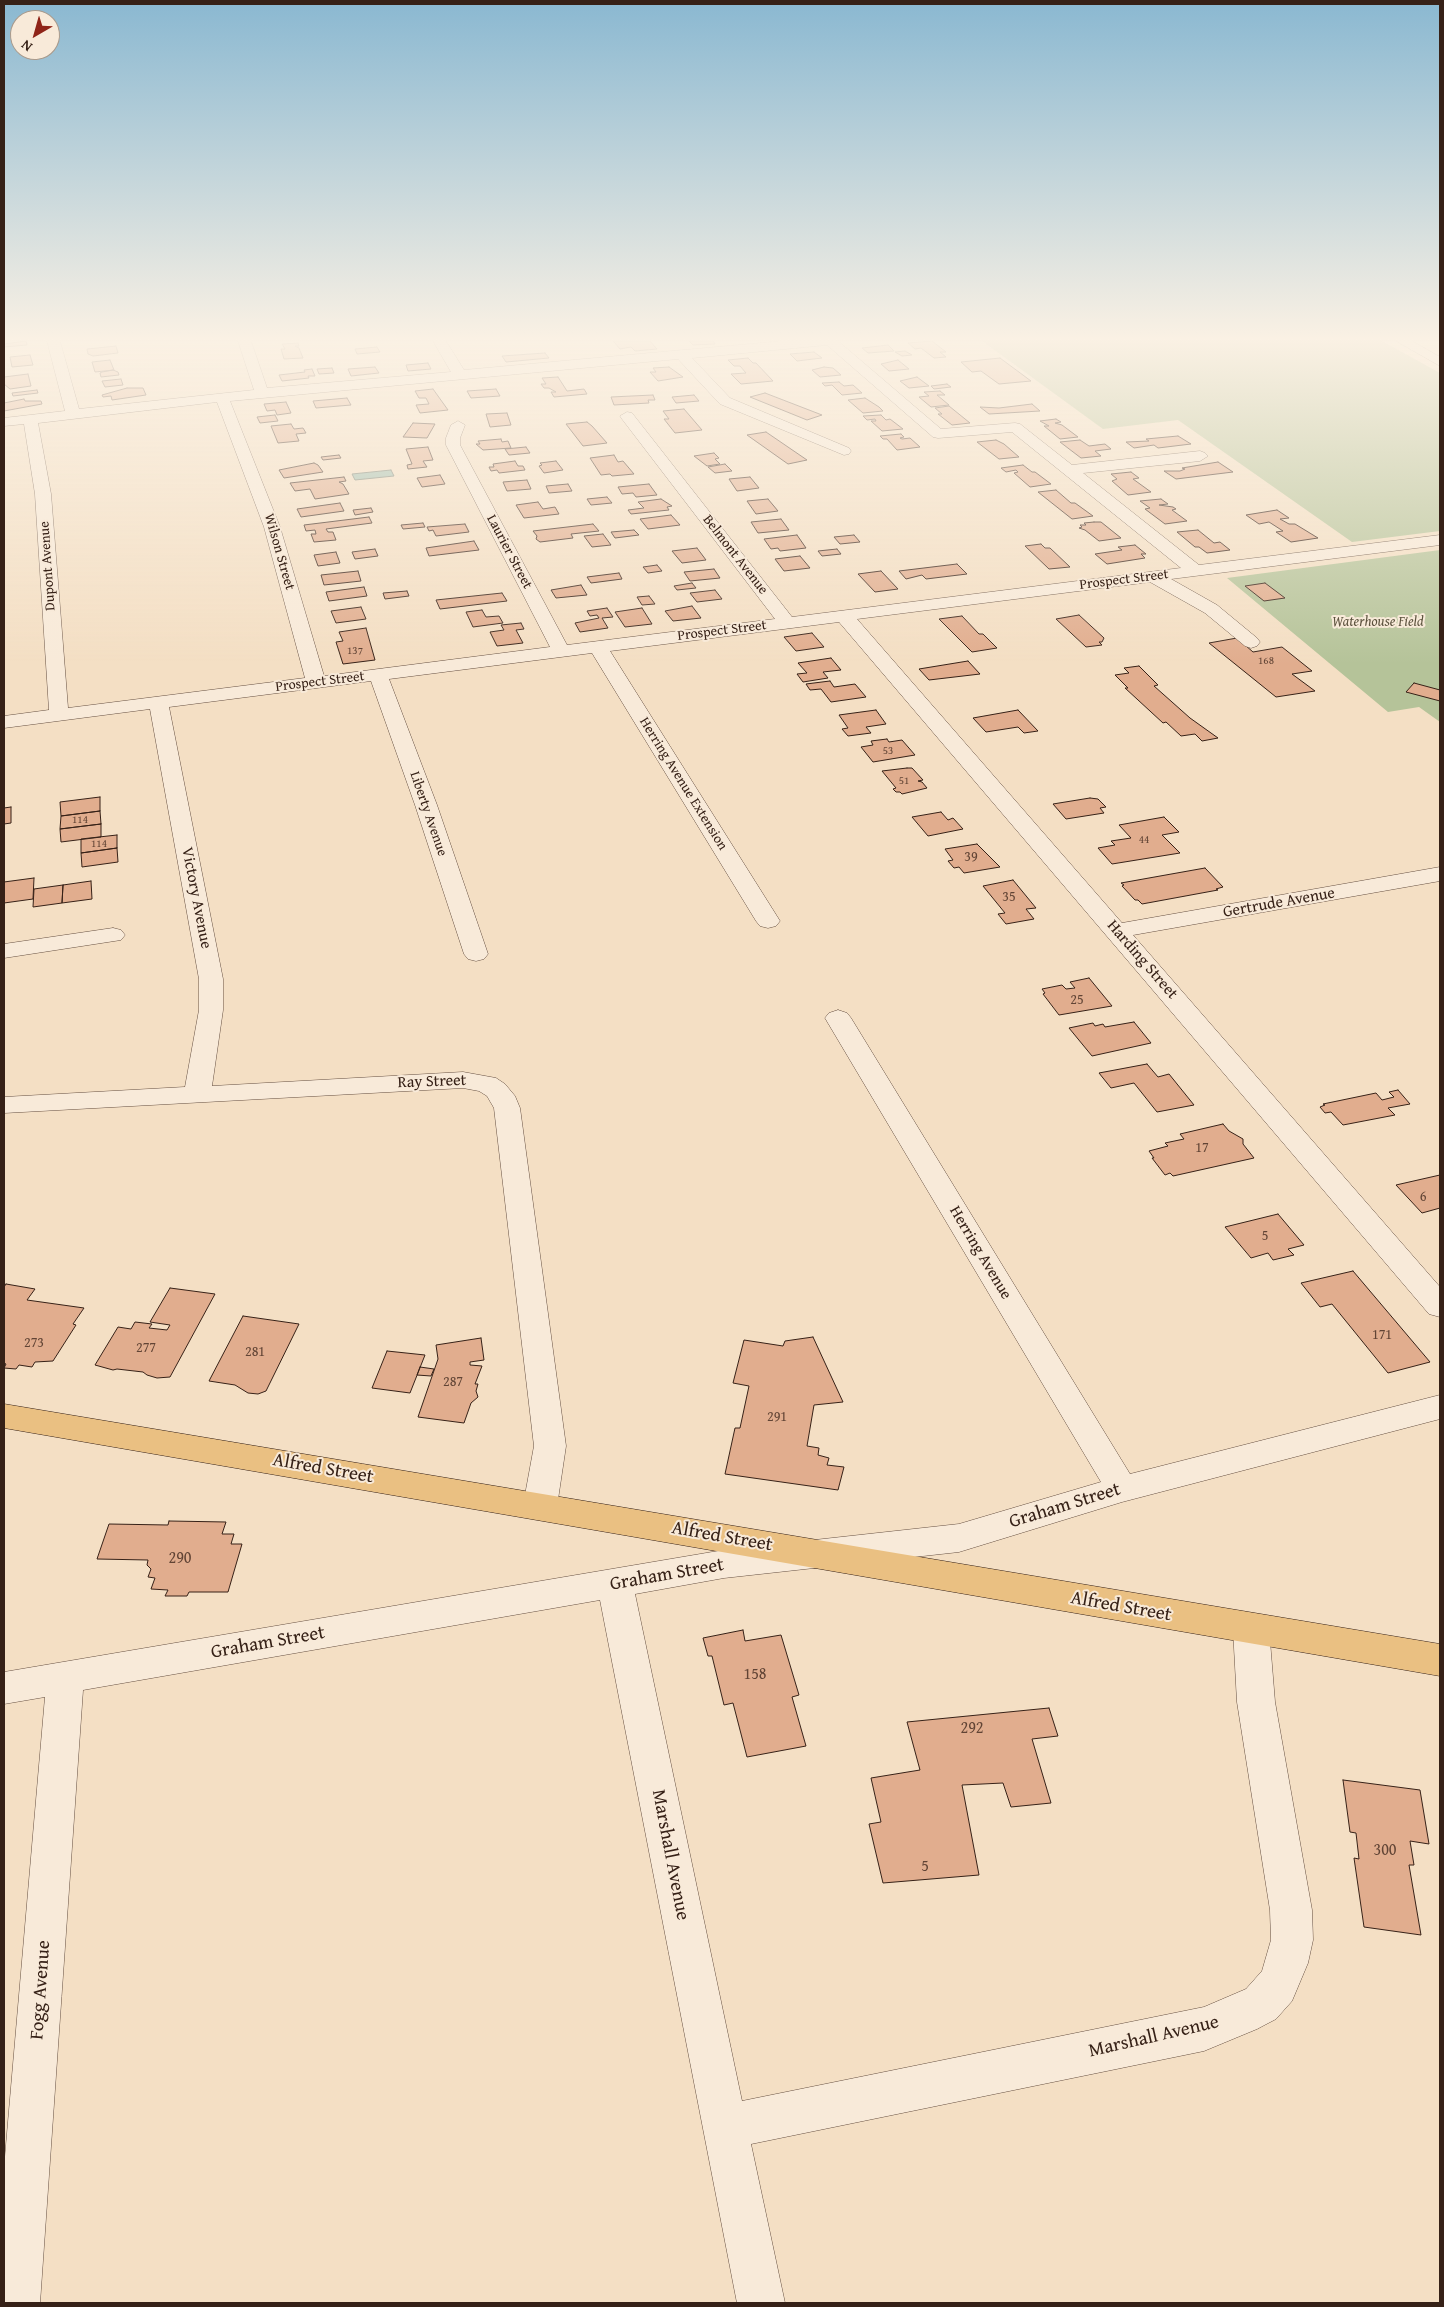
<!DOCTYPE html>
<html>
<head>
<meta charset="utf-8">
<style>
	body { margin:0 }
	#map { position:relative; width:1444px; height:2307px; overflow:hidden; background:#f4dfc4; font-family:"Gentium Book Plus",serif }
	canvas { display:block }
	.frame { position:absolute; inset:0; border:5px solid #362117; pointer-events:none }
	.north { position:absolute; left:10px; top:10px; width:50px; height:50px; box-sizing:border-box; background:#f8ead9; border:1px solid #aa9a8b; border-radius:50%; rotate:218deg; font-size:14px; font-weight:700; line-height:20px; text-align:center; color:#362117 }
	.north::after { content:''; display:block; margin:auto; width:18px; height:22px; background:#8f2418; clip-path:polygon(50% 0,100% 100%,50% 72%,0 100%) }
</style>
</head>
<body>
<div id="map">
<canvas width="1444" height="2307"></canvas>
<div class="frame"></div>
<div class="north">N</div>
</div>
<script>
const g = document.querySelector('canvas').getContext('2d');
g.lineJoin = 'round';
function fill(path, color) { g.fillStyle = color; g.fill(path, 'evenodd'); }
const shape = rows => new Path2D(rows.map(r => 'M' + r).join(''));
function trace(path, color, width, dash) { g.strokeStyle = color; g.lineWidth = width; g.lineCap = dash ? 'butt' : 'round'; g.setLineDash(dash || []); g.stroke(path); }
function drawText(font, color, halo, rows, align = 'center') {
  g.font = font + ' "Gentium Book Plus",serif'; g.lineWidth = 4; g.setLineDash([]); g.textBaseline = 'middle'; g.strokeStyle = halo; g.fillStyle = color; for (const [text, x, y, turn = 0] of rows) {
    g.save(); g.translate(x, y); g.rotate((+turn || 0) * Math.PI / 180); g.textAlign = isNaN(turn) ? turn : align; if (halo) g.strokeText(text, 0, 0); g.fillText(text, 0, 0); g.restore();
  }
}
fill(shape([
	[982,341,1382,341,1440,373,1440,531,1352,542,1178,420,1103,429],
	[1440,550,1440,722,1419,707,1388,712,1227,578]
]), '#b5c399');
const water = shape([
	[391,470,394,476,355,480,352,474,391,470]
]);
fill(water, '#9dbdae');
trace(water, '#747f72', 1);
const building = shape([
	[26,341,27,345,4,347,4,344,26,341],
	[613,341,650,341,657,349,635,351,631,347,620,349,613,341],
	[689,341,713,341,715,344,693,345,689,341],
	[932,341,946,352,940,352,946,357,934,358,921,348,915,349,908,343,932,341],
	[298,343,299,346,295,346,299,348,303,358,284,359,281,349,285,349,282,344,298,343],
	[888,345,894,351,868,353,862,348,888,345],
	[116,346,118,353,93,356,88,354,87,349,116,346],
	[377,347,380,352,357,354,355,349,377,347],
	[905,351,912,355,902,356,895,352,905,351],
	[814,352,822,358,797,361,790,354,814,352],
	[545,353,549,358,506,362,502,356,545,353],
	[30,355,33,365,12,367,10,357,30,355],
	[748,358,753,363,756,363,773,381,741,384,731,374,746,373,740,366,734,366,728,360,748,358],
	[1000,358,1031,381,999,384,981,371,972,372,961,362,1000,358],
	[110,360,114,370,95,372,92,362,110,360],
	[898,360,909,369,889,371,881,364,898,360],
	[428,363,431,369,408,371,406,365,428,363],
	[375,367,379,373,351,376,348,369,375,367],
	[669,367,683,377,658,381,650,372,656,372,653,368,669,367],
	[824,367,833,368,841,375,820,377,812,370,824,367],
	[332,368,334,373,319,374,317,369,332,368],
	[312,369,315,376,308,376,309,378,282,381,279,375,305,372,304,370,312,369],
	[113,370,118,372,119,375,101,377,100,373,102,372,113,370],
	[28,374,31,386,10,389,4,384,4,377,28,374],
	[558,377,567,391,584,389,587,394,554,397,551,392,556,392,549,388,544,388,541,384,546,384,542,378,558,377],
	[917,377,929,386,909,388,900,381,917,377],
	[121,379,123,385,105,387,102,381,121,379],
	[839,382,844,386,853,385,862,393,842,395,832,385,825,386,822,383,839,382],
	[947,384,951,387,934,389,931,386,947,384],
	[127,388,143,388,146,395,112,400,111,396,103,397,102,395,127,388],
	[433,389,448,410,420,413,416,405,429,404,426,398,419,398,415,391,433,389],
	[496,389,500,396,471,398,467,391,496,389],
	[37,390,38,393,13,396,12,393,37,390],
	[940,391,945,395,937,395,949,405,931,407,919,397,929,396,924,392,940,391],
	[765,393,822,415,807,420,750,397,765,393],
	[653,395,655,400,648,400,649,403,614,405,611,397,653,395],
	[694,395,699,401,676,403,672,397,694,395],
	[347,398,351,405,316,408,313,401,347,398],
	[865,398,879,407,883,411,863,413,848,400,865,398],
	[24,399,25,401,41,401,42,404,4,411,4,403,24,399],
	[286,402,291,413,277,415,275,410,267,411,264,404,286,402],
	[1032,404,1040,411,989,414,980,407,999,408,1032,404],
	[949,406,970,423,952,425,938,414,942,414,935,408,949,406],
	[684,409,702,430,675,433,664,419,669,419,663,411,684,409],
	[507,413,511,425,490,427,486,414,507,413],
	[275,415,278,421,260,423,257,417,275,415],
	[881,415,886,420,890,419,903,429,882,431,871,421,876,421,875,419,867,420,863,416,881,415],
	[1056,419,1061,422,1055,423,1062,425,1078,437,1060,439,1044,426,1049,426,1040,421,1056,419],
	[587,422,592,426,607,443,583,446,566,424,587,422],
	[413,423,435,424,427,438,403,437,413,423],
	[291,424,294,429,303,428,306,433,296,434,299,441,278,443,271,426,291,424],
	[766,432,807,460,788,464,747,435,766,432],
	[901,434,904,437,900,438,902,439,910,438,920,447,897,450,887,439,883,439,880,436,901,434],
	[1178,436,1191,444,1158,448,1154,445,1134,448,1126,442,1149,441,1146,439,1178,436],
	[501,439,502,442,508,441,511,448,483,450,476,444,480,444,478,441,501,439],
	[996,440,1004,444,1019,457,999,459,977,442,996,440],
	[1080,440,1089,446,1105,444,1111,449,1095,451,1101,456,1081,458,1060,442,1080,440],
	[428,447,433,460,423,461,427,467,408,469,407,465,412,464,406,449,428,447],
	[526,447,530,453,509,455,505,449,526,447],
	[714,453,719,458,715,459,720,464,707,466,694,456,714,453],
	[339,455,341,458,323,460,321,457,339,455],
	[614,455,618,462,623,461,634,474,612,476,610,474,601,475,590,458,614,455],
	[515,461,518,466,523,466,525,470,499,473,497,470,491,471,489,467,494,467,493,464,515,461],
	[556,461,563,470,544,473,539,466,542,465,540,463,556,461],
	[1218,462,1233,472,1176,479,1164,471,1180,471,1185,469,1182,468,1218,462],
	[314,463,318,465,323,472,284,478,279,470,314,463],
	[725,464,732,471,715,473,708,467,725,464],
	[1023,465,1032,472,1035,472,1051,484,1030,487,1014,473,1018,472,1016,470,1006,472,1001,468,1023,465],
	[1131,472,1139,478,1133,479,1151,492,1128,495,1112,481,1117,479,1111,474,1131,472],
	[440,475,445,484,422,487,417,478,440,475],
	[344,477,346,481,339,482,343,484,349,494,315,499,310,489,295,491,290,483,344,477],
	[750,477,759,488,737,491,729,479,750,477],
	[527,480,531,489,507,491,503,482,527,480],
	[568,484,572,491,549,493,546,486,568,484],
	[649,484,657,495,636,497,633,493,622,494,618,487,649,484],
	[1056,490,1071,503,1075,503,1093,516,1072,519,1038,492,1056,490],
	[607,497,612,503,591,505,587,499,607,497],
	[661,499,672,506,667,507,669,510,631,514,628,510,644,508,638,502,661,499],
	[768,499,778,511,756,514,747,501,768,499],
	[1161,499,1168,504,1159,505,1173,507,1176,509,1172,510,1187,521,1165,524,1145,509,1150,508,1140,501,1161,499],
	[538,502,543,509,555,507,559,514,524,518,516,505,538,502],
	[340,503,344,511,301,517,297,509,340,503],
	[371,508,373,512,355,515,353,510,371,508],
	[1277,510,1289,518,1280,519,1289,524,1295,524,1318,538,1291,542,1276,532,1283,531,1269,522,1259,524,1246,515,1277,510],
	[671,515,680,525,648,529,640,519,671,515],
	[369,517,372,523,326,529,328,532,333,532,336,540,314,542,311,534,316,534,315,530,306,531,304,525,369,517],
	[781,519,789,530,758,533,751,522,781,519],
	[1094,522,1101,522,1121,538,1099,541,1085,530,1079,528,1082,527,1080,525,1086,525,1084,523,1094,522],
	[423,523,425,527,403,529,401,525,423,523],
	[465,524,469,532,436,536,433,530,429,531,427,527,465,524],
	[593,524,599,531,571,534,573,538,540,542,536,539,537,536,533,531,593,524],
	[634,530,639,535,615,538,611,532,634,530],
	[1198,530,1214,543,1220,542,1230,550,1207,553,1199,547,1195,547,1177,532,1198,530],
	[603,534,611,545,592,547,584,536,603,534],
	[797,535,806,548,780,551,778,548,771,549,764,539,797,535],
	[854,535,860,542,840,544,834,537,854,535],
	[474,541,479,550,429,556,426,548,474,541],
	[1041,544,1045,548,1050,548,1070,567,1049,569,1025,546,1041,544],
	[1135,545,1146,554,1141,554,1145,558,1107,564,1095,554,1122,550,1118,547,1135,545],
	[697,548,706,560,682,563,672,551,697,548],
	[375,549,378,556,355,559,352,552,375,549],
	[837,549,841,554,822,556,818,551,837,549],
	[336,552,340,563,318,566,314,555,336,552],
	[800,556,810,568,784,571,775,559,800,556],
	[957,564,967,574,926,579,922,575,906,579,899,571,957,564],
	[657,565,662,571,648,573,643,567,657,565],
	[714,569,720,578,690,581,684,572,714,569],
	[358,571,361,581,324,585,321,575,358,571],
	[881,571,898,589,875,592,858,574,881,571],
	[619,573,622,579,591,583,587,577,619,573],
	[692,583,696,588,677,590,674,586,692,583],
	[1265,583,1285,598,1264,601,1245,586,1265,583],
	[581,585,587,595,556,598,551,590,581,585],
	[364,587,367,596,329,601,326,592,364,587],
	[715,590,722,599,697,602,690,593,715,590],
	[407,591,409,596,385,599,383,593,407,591],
	[502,593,507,601,440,609,436,600,502,593],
	[649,596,655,604,642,605,637,597,649,596],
	[692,606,701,618,673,621,665,611,692,606],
	[361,607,366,619,336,623,331,611,361,607],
	[607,608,613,617,602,618,608,628,580,632,575,623,599,618,597,615,590,616,587,611,607,608],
	[642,608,652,624,625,627,615,612,642,608],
	[482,610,486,617,499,616,503,623,473,627,466,612,482,610],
	[1079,615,1104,638,1102,642,1099,642,1102,645,1086,647,1056,619,1079,615],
	[962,616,979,634,983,634,997,648,972,652,939,619,962,616],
	[521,623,524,629,516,630,523,643,497,646,490,632,504,630,501,625,521,623],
	[366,628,375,660,343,664,336,642,343,641,339,632,366,628],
	[812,633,824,647,796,651,784,637,812,633],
	[1237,638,1253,652,1282,647,1312,671,1292,674,1315,691,1276,697,1209,643,1237,638],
	[831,658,841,670,823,672,828,678,803,682,797,674,807,673,798,663,831,658],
	[968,661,980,674,929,680,919,669,968,661],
	[1139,666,1158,685,1154,686,1190,718,1218,738,1202,741,1195,734,1181,736,1166,722,1163,723,1125,688,1128,688,1115,675,1129,673,1124,668,1139,666],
	[830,681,834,687,855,684,866,697,831,702,821,689,810,690,806,684,830,681],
	[1414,683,1440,690,1440,701,1406,692,1414,683],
	[876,710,886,724,866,727,871,733,848,736,842,729,848,728,839,715,876,710],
	[1018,710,1038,731,1024,733,1018,727,986,732,973,718,1018,710],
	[887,739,889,742,902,740,915,755,873,762,861,747,873,745,871,741,887,739],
	[907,768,912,768,923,780,918,781,922,782,927,788,902,794,900,792,896,792,893,789,896,788,882,771,907,768],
	[100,797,100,811,61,816,60,802,100,797],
	[1090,798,1098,799,1106,807,1100,808,1104,813,1066,819,1053,804,1090,798],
	[11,807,11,823,4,824,4,808,11,807],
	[100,811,101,824,60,829,61,816,100,811],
	[941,812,948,820,953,818,963,829,928,836,912,817,941,812],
	[1164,817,1179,832,1162,835,1180,853,1112,864,1098,848,1115,845,1111,841,1131,838,1119,825,1164,817],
	[101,824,101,837,61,842,60,829,101,824],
	[117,835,117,848,81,853,81,839,117,835],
	[977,844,1000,867,964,873,959,867,954,868,948,861,953,860,945,849,977,844],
	[117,848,118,862,82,867,81,853,117,848],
	[1205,868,1223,887,1216,889,1218,890,1142,904,1138,900,1135,900,1122,886,1124,885,1121,883,1205,868],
	[34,878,33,899,4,903,4,882,34,878],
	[1013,880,1036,908,1026,909,1034,919,1006,924,998,914,1005,913,983,886,1013,880],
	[91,881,92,899,62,903,63,885,91,881],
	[63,885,62,903,33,907,34,889,63,885],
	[1089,978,1112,1006,1059,1015,1043,994,1045,993,1042,989,1062,985,1066,989,1075,988,1070,982,1089,978],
	[1134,1022,1151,1043,1092,1056,1069,1028,1093,1023,1095,1026,1103,1024,1105,1027,1134,1022],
	[1147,1064,1158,1077,1169,1074,1194,1105,1157,1112,1134,1083,1111,1088,1099,1073,1147,1064],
	[1398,1090,1410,1104,1388,1108,1395,1115,1343,1125,1331,1112,1325,1113,1320,1107,1325,1105,1323,1104,1376,1093,1382,1100,1394,1097,1389,1092,1398,1090],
	[1223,1124,1229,1131,1243,1139,1243,1144,1254,1158,1173,1176,1170,1173,1165,1175,1152,1158,1154,1158,1149,1151,1168,1146,1165,1143,1184,1139,1180,1134,1223,1124],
	[1440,1175,1440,1208,1422,1213,1396,1185,1440,1175],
	[1278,1214,1304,1245,1288,1249,1294,1255,1273,1260,1268,1253,1251,1258,1225,1227,1278,1214],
	[1353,1271,1430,1362,1388,1373,1332,1304,1320,1307,1301,1283,1353,1271],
	[6,1284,35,1289,27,1300,84,1308,73,1324,76,1325,53,1361,35,1362,32,1367,19,1365,16,1369,4,1368,6,1364,4,1363,4,1287,6,1284],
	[170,1288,215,1294,170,1377,157,1378,147,1375,143,1372,117,1369,113,1370,95,1365,118,1327,131,1329,135,1322,152,1324,149,1328,167,1330,170,1325,150,1322,170,1288],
	[243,1316,299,1324,266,1391,258,1394,248,1393,235,1385,209,1381,243,1316],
	[813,1337,843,1402,814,1405,807,1446,819,1448,818,1455,829,1458,827,1465,844,1467,838,1490,725,1474,735,1428,740,1428,749,1386,733,1383,744,1340,783,1346,785,1341,813,1337],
	[481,1338,484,1360,470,1362,470,1365,482,1366,475,1384,478,1384,476,1391,478,1397,471,1403,464,1423,418,1417,438,1359,436,1345,481,1338],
	[387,1351,425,1355,410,1393,372,1388,387,1351],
	[420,1367,434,1369,431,1376,417,1375,420,1367],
	[169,1521,226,1522,222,1534,234,1534,231,1544,242,1544,228,1592,189,1592,187,1596,165,1596,168,1590,151,1589,155,1578,148,1577,151,1569,147,1565,148,1560,97,1559,109,1524,168,1525,169,1521],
	[743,1630,745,1641,781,1635,799,1695,792,1697,806,1746,747,1757,733,1703,724,1705,712,1656,708,1656,703,1638,743,1630],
	[1049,1708,1058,1736,1032,1739,1051,1803,1011,1807,1003,1783,962,1785,979,1875,883,1883,869,1824,881,1822,871,1778,920,1770,907,1722,1049,1708],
	[1343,1780,1420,1790,1429,1844,1410,1841,1414,1865,1409,1865,1421,1935,1364,1927,1354,1858,1359,1859,1356,1833,1350,1832,1343,1780]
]);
fill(building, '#e1ad8e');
trace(building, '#362117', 1);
const minor = shape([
	[47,341,60,341,79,409,254,390,238,341,251,341,267,388,451,372,433,341,446,341,464,370,782,341,838,341,941,429,1015,423,1020,424,1072,465,1200,451,1205,453,1208,456,1200,461,1083,473,1199,565,1440,535,1440,545,1171,579,1217,605,1257,638,1260,642,1257,646,1251,648,1245,646,1205,613,1150,582,857,619,1122,923,1440,867,1440,881,1133,935,1440,1287,1440,1317,1429,1314,839,622,610,651,780,921,776,926,768,928,760,926,756,921,592,653,389,679,437,805,488,954,484,959,476,961,468,959,464,954,415,805,371,681,169,707,223,979,223,1010,212,1086,463,1072,496,1078,505,1084,515,1096,520,1108,566,1446,557,1506,552,1515,540,1519,528,1515,523,1506,534,1446,494,1108,487,1096,479,1091,463,1088,4,1113,4,1097,185,1087,199,1010,199,979,150,709,4,728,4,716,49,710,35,494,24,424,4,426,4,418,65,411,47,341],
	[827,345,933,437,938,438,1012,432,1181,568,792,617,632,413,627,412,620,416,622,419,775,619,567,645,460,445,460,438,465,425,458,421,451,425,446,438,446,445,550,647,324,676,280,527,230,401,678,359,720,404,844,455,849,454,851,451,849,448,730,398,692,358,827,345],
	[217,402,264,527,305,678,68,708,51,494,38,423,217,402],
	[1396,341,1412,341,1440,357,1440,366,1396,341],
	[113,928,121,930,125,935,121,940,4,958,4,944,113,928],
	[838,1010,847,1013,851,1018,1130,1474,1440,1395,1440,1419,1122,1502,959,1552,724,1578,635,1594,742,2101,1204,2007,1246,1989,1262,1971,1271,1940,1270,1910,1237,1702,1233,1629,1238,1618,1251,1614,1264,1618,1269,1629,1275,1702,1312,1910,1313,1940,1308,1963,1292,2001,1276,2019,1257,2029,1204,2051,751,2144,785,2303,737,2303,600,1600,83,1690,40,2303,4,2303,4,2168,45,1697,4,1704,4,1672,724,1550,959,1524,1101,1482,825,1018,829,1013,838,1010]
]);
const major = shape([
	[4,1404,1440,1644,1440,1676,4,1428,4,1404]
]);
trace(minor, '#665042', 1);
trace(major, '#362117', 1);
fill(minor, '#f8ead9');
fill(major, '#eac082');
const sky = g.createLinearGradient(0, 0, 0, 664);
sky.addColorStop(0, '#8ab8d1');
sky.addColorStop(0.51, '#faf1e4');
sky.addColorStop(1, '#faf1e400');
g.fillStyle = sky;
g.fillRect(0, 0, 1444, 664);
drawText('11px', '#614435', null, [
	["137",355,651],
	["168",1266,661],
	["53",888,751],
	["51",904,781],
	["114",80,820],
	["44",1144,840],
	["114",99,844]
]);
drawText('14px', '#362117', '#f8ead9', [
	["Wilson Street",279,552,74],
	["Laurier Street",509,552,62],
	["Belmont Avenue",735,555,52],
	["Dupont Avenue",48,566,-94],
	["Prospect Street",1124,580,-7],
	["Prospect Street",722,631,-7],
	["Prospect Street",320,682,-7],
	["Herring Avenue Extension",683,784,58],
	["Liberty Avenue",428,814,71]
]);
drawText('italic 14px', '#5c523e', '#f8ead9', [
	["Waterhouse Field",1378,622]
]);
drawText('14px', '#614435', null, [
	["39",971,857],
	["35",1009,897],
	["25",1077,1000],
	["17",1202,1148],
	["6",1423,1197],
	["5",1265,1236],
	["171",1382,1335],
	["273",34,1343],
	["277",146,1348],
	["281",255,1352],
	["287",453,1382],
	["291",777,1417]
]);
drawText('16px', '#362117', '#f8ead9', [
	["Victory Avenue",196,898,79],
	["Gertrude Avenue",1279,903,-10],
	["Harding Street",1142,960,49],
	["Ray Street",432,1082,-2],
	["Herring Avenue",980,1253,59]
]);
drawText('16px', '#614435', null, [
	["290",180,1559],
	["158",755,1675],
	["292",972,1729],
	["300",1385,1851],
	["5",925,1867]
]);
drawText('19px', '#362117', '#f8ead9', [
	["Alfred Street",323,1469,10],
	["Graham Street",1065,1506,-17],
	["Alfred Street",722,1537,10],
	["Graham Street",667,1575,-10],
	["Alfred Street",1121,1607,10],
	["Graham Street",268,1643,-10],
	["Marshall Avenue",670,1855,79],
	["Fogg Avenue",41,1990,-86],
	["Marshall Avenue",1154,2037,-13]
]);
</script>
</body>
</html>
